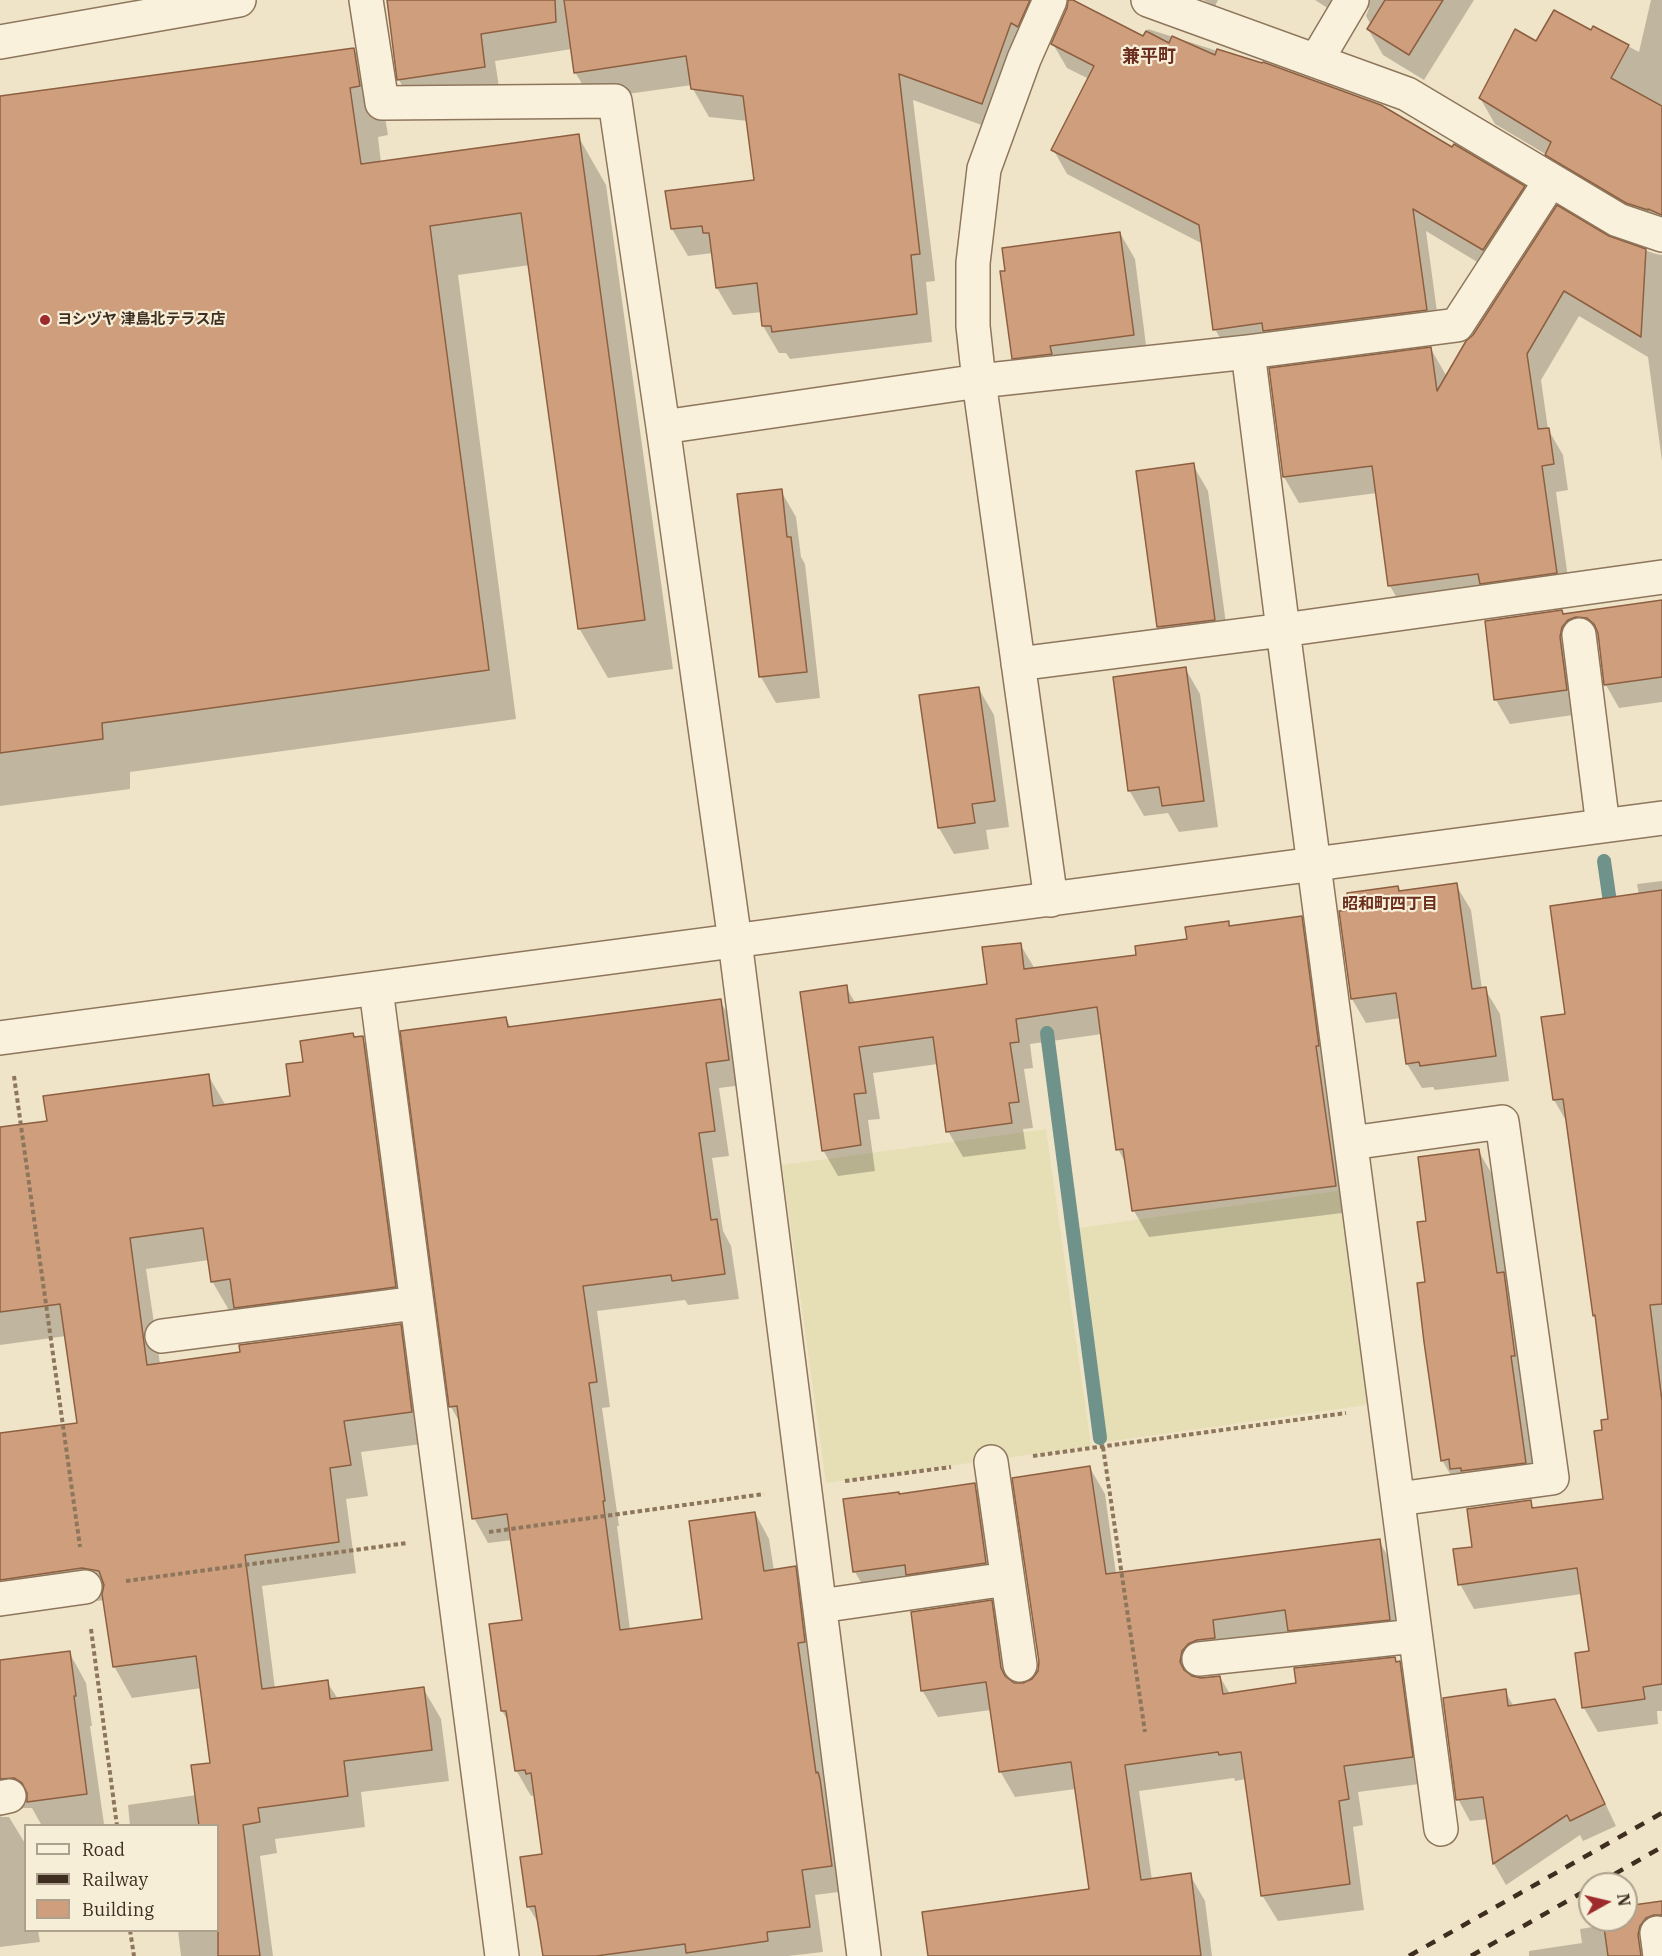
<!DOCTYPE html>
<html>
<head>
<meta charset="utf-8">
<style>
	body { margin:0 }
	#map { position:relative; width:1662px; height:1956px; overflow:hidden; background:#f0e4c8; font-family:"IBM Plex Serif",serif }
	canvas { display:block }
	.legend { position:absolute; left:24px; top:1824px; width:195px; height:108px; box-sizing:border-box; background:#f7eed8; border:2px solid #ada18e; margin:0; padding:8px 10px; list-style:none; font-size:18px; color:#3d2e20 }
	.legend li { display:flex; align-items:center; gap:12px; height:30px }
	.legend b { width:30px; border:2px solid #ada18e }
	.north { position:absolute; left:1578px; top:1872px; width:60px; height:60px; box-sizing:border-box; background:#f7eed8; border:2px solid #ada18e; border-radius:50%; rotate:82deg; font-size:16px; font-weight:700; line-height:24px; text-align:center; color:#3d2e20 }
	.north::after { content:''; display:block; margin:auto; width:21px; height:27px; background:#9e2a2b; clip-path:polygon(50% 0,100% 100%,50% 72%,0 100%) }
</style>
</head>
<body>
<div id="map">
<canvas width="1662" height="1956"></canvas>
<ul class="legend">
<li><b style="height:8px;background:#faf1dc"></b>Road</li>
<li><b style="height:8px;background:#3d2e20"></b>Railway</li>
<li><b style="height:16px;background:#cf9f7d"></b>Building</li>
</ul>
<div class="north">N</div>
</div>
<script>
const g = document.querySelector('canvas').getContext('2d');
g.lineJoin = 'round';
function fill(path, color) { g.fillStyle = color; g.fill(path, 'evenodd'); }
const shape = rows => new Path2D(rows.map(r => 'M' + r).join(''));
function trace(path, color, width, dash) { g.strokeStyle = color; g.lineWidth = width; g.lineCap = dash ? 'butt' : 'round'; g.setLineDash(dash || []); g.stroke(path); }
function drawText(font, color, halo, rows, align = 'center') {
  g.font = font + ' "IBM Plex Serif","Noto Sans JP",serif'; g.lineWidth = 4.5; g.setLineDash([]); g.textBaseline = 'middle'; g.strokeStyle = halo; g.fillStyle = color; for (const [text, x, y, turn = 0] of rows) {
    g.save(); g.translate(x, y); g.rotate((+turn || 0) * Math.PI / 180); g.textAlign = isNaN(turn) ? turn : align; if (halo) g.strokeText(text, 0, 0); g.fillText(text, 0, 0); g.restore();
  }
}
fill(shape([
	[1046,1129,1091,1446,826,1483,782,1165],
	[1343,1190,1374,1404,1106,1442,1079,1228]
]), '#e6deb5');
fill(shape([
	[388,0,1049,0,998,131,913,100,935,281,926,282,932,342,790,359,786,353,779,353,763,326,762,312,733,315,717,288,713,253,688,256,672,229,755,182,748,121,709,117,693,89,692,85,591,99,575,72,572,49,495,61,500,94,415,107,399,80],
	[1070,0,1144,38,1148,29,1262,65,1453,150,1524,187,1538,211,1497,274,1426,231,1440,334,1229,354,1215,329,1203,244,1067,174,1053,149,1089,79,1067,68,1053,44,1069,8],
	[1203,0,1218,0,1215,6],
	[1315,0,1474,0,1424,80,1383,55,1368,29,1371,25,1366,16,1369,8,1358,9,1348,21],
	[1651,0,1662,0,1662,235,1562,181,1547,155,1495,124,1480,98,1537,43,1592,32,1594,28,1639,52],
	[354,49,382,99,388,135,378,137,381,163,578,136,606,185,673,669,608,678,579,628,530,265,458,275,516,719,130,772,130,789,0,806,0,98],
	[1120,233,1135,259,1148,361,1028,384,1013,358],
	[1608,238,1656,254,1662,255,1662,461,1648,357,1579,316,1541,380,1548,429,1563,455,1568,490,1556,492,1571,599,1405,612,1390,586,1377,493,1299,503,1284,477,1431,349,1447,377],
	[1193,465,1208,491,1229,646,1173,653,1158,627],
	[781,491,796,517,801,557,805,564,820,698,776,703,761,677,739,496],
	[1662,606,1662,702,1619,708,1606,685,1600,641,1591,640,1580,714,1510,724,1496,700,1486,622],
	[1185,668,1200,694,1218,827,1179,832,1168,813,1144,816,1129,790],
	[979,689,994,715,1009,827,986,830,989,849,954,854,939,828,921,696],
	[1662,881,1662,1711,1657,1711,1658,1724,1598,1732,1584,1708,1591,1653,1582,1594,1474,1609,1460,1584,1474,1548,1530,1501,1535,1510,1605,1501,1604,1431,1610,1421,1597,1320,1594,1315,1568,1124,1554,1100,1566,1015,1639,895,1637,884],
	[1456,885,1471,910,1482,989,1485,989,1500,1014,1509,1081,1435,1090,1433,1087,1422,1088,1407,1064,1401,1018,1366,1023,1352,999,1351,911,1398,888,1400,893],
	[1301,918,1316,944,1350,1212,1149,1237,1134,1211,1127,1166,1118,1149,1102,1034,1030,1044,1033,1068,1024,1069,1033,1128,1023,1129,1026,1149,963,1157,948,1131,938,1064,873,1073,880,1119,868,1120,875,1171,838,1176,823,1150,846,987,856,1004,988,985,1020,944,1035,969,1138,956,1189,940,1228,923,1231,928],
	[720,1001,735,1026,743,1085,719,1088,729,1156,712,1158,723,1231,731,1246,739,1299,688,1305,685,1300,597,1311,610,1407,602,1408,619,1526,617,1526,630,1630,703,1620,755,1513,769,1539,774,1571,795,1568,809,1593,846,1891,815,1895,823,1952,788,1956,544,1956,540,1926,528,1906,544,1855,536,1795,531,1796,516,1770,510,1724,502,1711,523,1621,512,1540,488,1543,474,1518,460,1423,451,1407,506,1018,511,1028],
	[362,1038,380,1069,413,1318,230,1312,212,1281,209,1260,146,1269,160,1364,241,1353,400,1326,418,1357,429,1443,361,1452,368,1496,346,1499,356,1573,262,1586,275,1689,327,1682,338,1699,423,1688,441,1719,449,1781,361,1792,365,1827,275,1839,277,1853,260,1856,273,1956,181,1956,178,1931,218,1930,218,1826,130,1826,128,1805,197,1795,212,1764,202,1688,132,1698,114,1666,105,1600,15,1611,0,1617,0,1434,78,1425,66,1336,0,1345,0,1129,49,1123,208,1075,226,1106,292,1097,304,1063,354,1039],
	[1478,1150,1493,1176,1540,1488,1457,1486,1442,1460,1427,1283,1428,1222],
	[1090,1468,1105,1494,1116,1574,1379,1541,1394,1567,1405,1646,1203,1670,1196,1678,1220,1677,1230,1694,1297,1685,1394,1659,1397,1663,1399,1663,1414,1689,1427,1783,1358,1792,1363,1825,1353,1827,1364,1910,1278,1921,1262,1895,1246,1779,1235,1781,1234,1778,1139,1791,1152,1880,1190,1875,1205,1901,1212,1956,1152,1956,1076,1789,1015,1797,1000,1771,991,1710,938,1717,922,1690,991,1602,1006,1628,1014,1684,1022,1685,1032,1681,1039,1673],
	[974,1485,989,1510,1000,1589,870,1598,855,1572,899,1495],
	[69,1652,86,1683,92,1726,90,1726,104,1824,42,1826,32,1808,24,1808,14,1810,0,1817,0,1661],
	[1505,1691,1514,1707,1554,1701,1567,1723,1616,1826,1583,1841,1580,1835,1506,1885,1494,1864,1488,1819,1470,1821,1458,1799],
	[0,1817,9,1817,26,1845,26,1930,38,1930,40,1942,0,1947],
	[1662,1902,1662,1942,1653,1956,1529,1956,1529,1951,1582,1943,1580,1929,1605,1925,1604,1920,1626,1920,1626,1907]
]), '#0003');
trace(shape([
	[1604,861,1612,916],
	[1047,1033,1100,1438]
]), '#6f938a', 14);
const building = shape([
	[387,0,555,0,556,22,481,34,485,67,397,80,387,0],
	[564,0,1030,0,1018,27,1011,23,982,104,899,74,920,254,911,255,917,314,772,332,771,326,762,326,757,283,716,288,709,233,703,233,702,226,671,229,665,191,754,180,743,96,691,89,686,56,574,73,564,0],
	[1068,0,1073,0,1143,36,1146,31,1169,43,1172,36,1215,55,1217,49,1262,63,1263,62,1381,105,1452,147,1454,144,1525,186,1483,250,1413,209,1427,310,1263,331,1262,323,1213,330,1199,225,1051,150,1094,66,1051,44,1067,8,1068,0],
	[1385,0,1443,0,1409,55,1367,29,1385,0],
	[1554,10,1591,30,1593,26,1629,45,1611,78,1662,106,1662,215,1648,209,1648,210,1626,203,1545,155,1551,142,1479,98,1515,29,1536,41,1554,10],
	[354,48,360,86,350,88,361,164,579,134,645,620,578,629,521,213,430,226,489,670,102,723,103,739,0,753,0,96,354,48],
	[1557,205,1609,236,1646,249,1641,337,1564,291,1527,354,1538,429,1549,428,1554,464,1542,466,1557,573,1480,584,1478,574,1388,586,1372,466,1283,477,1269,368,1431,347,1437,391,1466,341,1473,335,1557,205],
	[1120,232,1134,335,1050,346,1052,354,1012,359,1000,271,1005,271,1002,248,1120,232],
	[1194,463,1215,620,1157,627,1136,471,1194,463],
	[782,489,787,537,791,537,807,672,759,677,737,494,782,489],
	[1662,600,1662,677,1604,685,1598,633,1594,624,1587,618,1576,617,1568,620,1562,627,1560,637,1567,690,1494,700,1485,621,1562,610,1563,614,1662,600],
	[1186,667,1204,801,1162,806,1159,787,1128,791,1113,677,1186,667],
	[979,687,995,801,972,804,975,823,938,828,919,695,979,687],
	[1457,883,1472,989,1486,987,1496,1056,1420,1066,1419,1062,1406,1064,1396,993,1351,999,1339,911,1349,910,1347,893,1398,886,1399,891,1457,883],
	[1662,890,1662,1304,1650,1305,1662,1401,1662,1684,1643,1687,1645,1699,1582,1708,1575,1653,1589,1651,1577,1568,1458,1585,1453,1549,1472,1547,1467,1509,1531,1500,1532,1508,1603,1499,1594,1431,1602,1430,1601,1420,1608,1419,1595,1315,1593,1316,1563,1099,1553,1100,1541,1017,1565,1014,1550,906,1662,890],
	[1302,916,1319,1046,1316,1046,1336,1186,1132,1211,1123,1149,1116,1150,1097,1007,1016,1019,1019,1042,1010,1043,1019,1102,1009,1103,1012,1123,946,1132,933,1037,859,1047,866,1093,854,1094,861,1145,822,1151,800,992,847,985,849,1003,987,984,982,947,1021,943,1024,969,1136,955,1135,946,1187,939,1185,927,1229,921,1229,926,1302,916],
	[721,999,729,1060,706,1063,715,1131,699,1133,711,1220,717,1219,725,1274,672,1281,671,1275,583,1286,597,1382,589,1383,605,1501,603,1501,620,1630,702,1619,689,1521,755,1512,764,1571,796,1566,805,1642,798,1643,816,1773,818,1772,820,1779,832,1866,802,1870,810,1927,767,1932,768,1941,686,1953,685,1944,596,1956,543,1956,535,1906,527,1907,520,1857,542,1854,531,1773,526,1774,525,1770,515,1771,506,1711,501,1711,489,1624,522,1620,507,1514,472,1519,457,1406,449,1407,400,1031,506,1017,508,1027,721,999],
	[353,1033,354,1037,363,1036,396,1287,234,1308,230,1279,211,1282,203,1228,130,1238,147,1365,240,1352,239,1345,401,1324,412,1412,344,1421,351,1465,330,1468,339,1542,245,1555,262,1689,328,1680,330,1699,424,1687,432,1750,344,1761,348,1796,258,1808,260,1822,243,1825,260,1956,218,1956,218,1826,199,1826,191,1765,210,1763,196,1656,113,1667,102,1594,104,1585,99,1571,82,1568,0,1580,0,1433,77,1423,60,1304,0,1312,0,1127,47,1121,43,1096,209,1074,213,1106,290,1096,286,1064,303,1062,300,1041,353,1033],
	[1479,1149,1497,1273,1504,1272,1515,1356,1511,1356,1526,1463,1461,1471,1461,1468,1450,1469,1449,1459,1441,1461,1424,1342,1417,1283,1425,1282,1417,1222,1426,1221,1418,1157,1479,1149],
	[1090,1466,1106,1574,1380,1539,1390,1620,1288,1631,1285,1610,1213,1620,1215,1638,1197,1640,1188,1644,1182,1651,1180,1662,1184,1670,1192,1676,1201,1678,1220,1676,1223,1694,1296,1683,1294,1668,1395,1657,1396,1662,1400,1661,1413,1757,1344,1766,1349,1799,1339,1801,1350,1884,1261,1896,1241,1752,1219,1755,1218,1752,1125,1765,1141,1880,1191,1873,1201,1956,928,1956,922,1912,1089,1889,1071,1762,999,1772,986,1682,921,1691,911,1612,992,1600,1001,1668,1005,1676,1014,1683,1023,1683,1032,1679,1038,1671,1039,1662,1012,1478,1090,1466],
	[975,1483,986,1563,906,1575,905,1565,853,1572,843,1499,899,1492,899,1494,975,1483],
	[70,1651,76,1696,74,1696,87,1794,27,1802,27,1793,22,1783,14,1778,0,1779,0,1660,70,1651],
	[1506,1689,1508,1706,1555,1699,1605,1804,1570,1821,1567,1815,1493,1864,1483,1797,1456,1800,1443,1698,1506,1689],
	[1662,1901,1662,1915,1654,1915,1646,1918,1640,1926,1638,1935,1641,1956,1608,1956,1603,1920,1626,1920,1626,1906,1662,1901]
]);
fill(building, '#cf9f7d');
trace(building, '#8d5f41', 1.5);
const minor = shape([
	[366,0,382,103,615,101,663,427,735,941,864,1956],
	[1050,0,1024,59,984,169,973,263,973,326,979,381,1051,900],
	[1148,0,1407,94,1618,220,1662,235],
	[0,42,239,0],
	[1316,61,1352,0],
	[1248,352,1283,630,1441,1829],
	[663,427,979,381,1248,352,1457,325,1551,180],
	[1579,635,1603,826],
	[1018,664,1283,630,1662,577],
	[376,989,502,1956],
	[0,1038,1662,818],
	[1351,1143,1502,1122,1552,1478,1398,1499],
	[162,1336,416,1303],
	[991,1462,1020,1665],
	[0,1599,85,1587],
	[820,1606,1007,1579],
	[1199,1659,1415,1636],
	[0,1798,9,1796],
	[1657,1933,1660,1956]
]);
trace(minor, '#8d765c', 36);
trace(shape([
	[14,1076,80,1547],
	[1103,1447,1145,1732],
	[1033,1456,1346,1413],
	[845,1481,951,1467],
	[489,1532,764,1494],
	[126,1581,407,1543],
	[91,1629,117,1826],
	[130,1930,134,1956]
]), '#8d765c', 4, [4.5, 3]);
trace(minor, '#faf1dc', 33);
trace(shape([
	[1597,1884,1662,1847],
	[1409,1956,1662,1813],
	[1471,1956,1590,1888]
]), '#3d2e20', 4.5, [10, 10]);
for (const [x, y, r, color] of [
	[45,320,6,"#9e2a2b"]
]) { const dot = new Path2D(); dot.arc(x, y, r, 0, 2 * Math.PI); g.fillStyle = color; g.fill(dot); trace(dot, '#f7eed8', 2); }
drawText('bold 15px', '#3d2e20', '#f7eed8', [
	["ヨシヅヤ 津島北テラス店",57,320]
], 'left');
drawText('bold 16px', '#6b2e1e', '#f7eed8', [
	["昭和町四丁目",1390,904]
]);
drawText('bold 18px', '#6b2e1e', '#f7eed8', [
	["兼平町",1149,57]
]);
</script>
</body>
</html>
